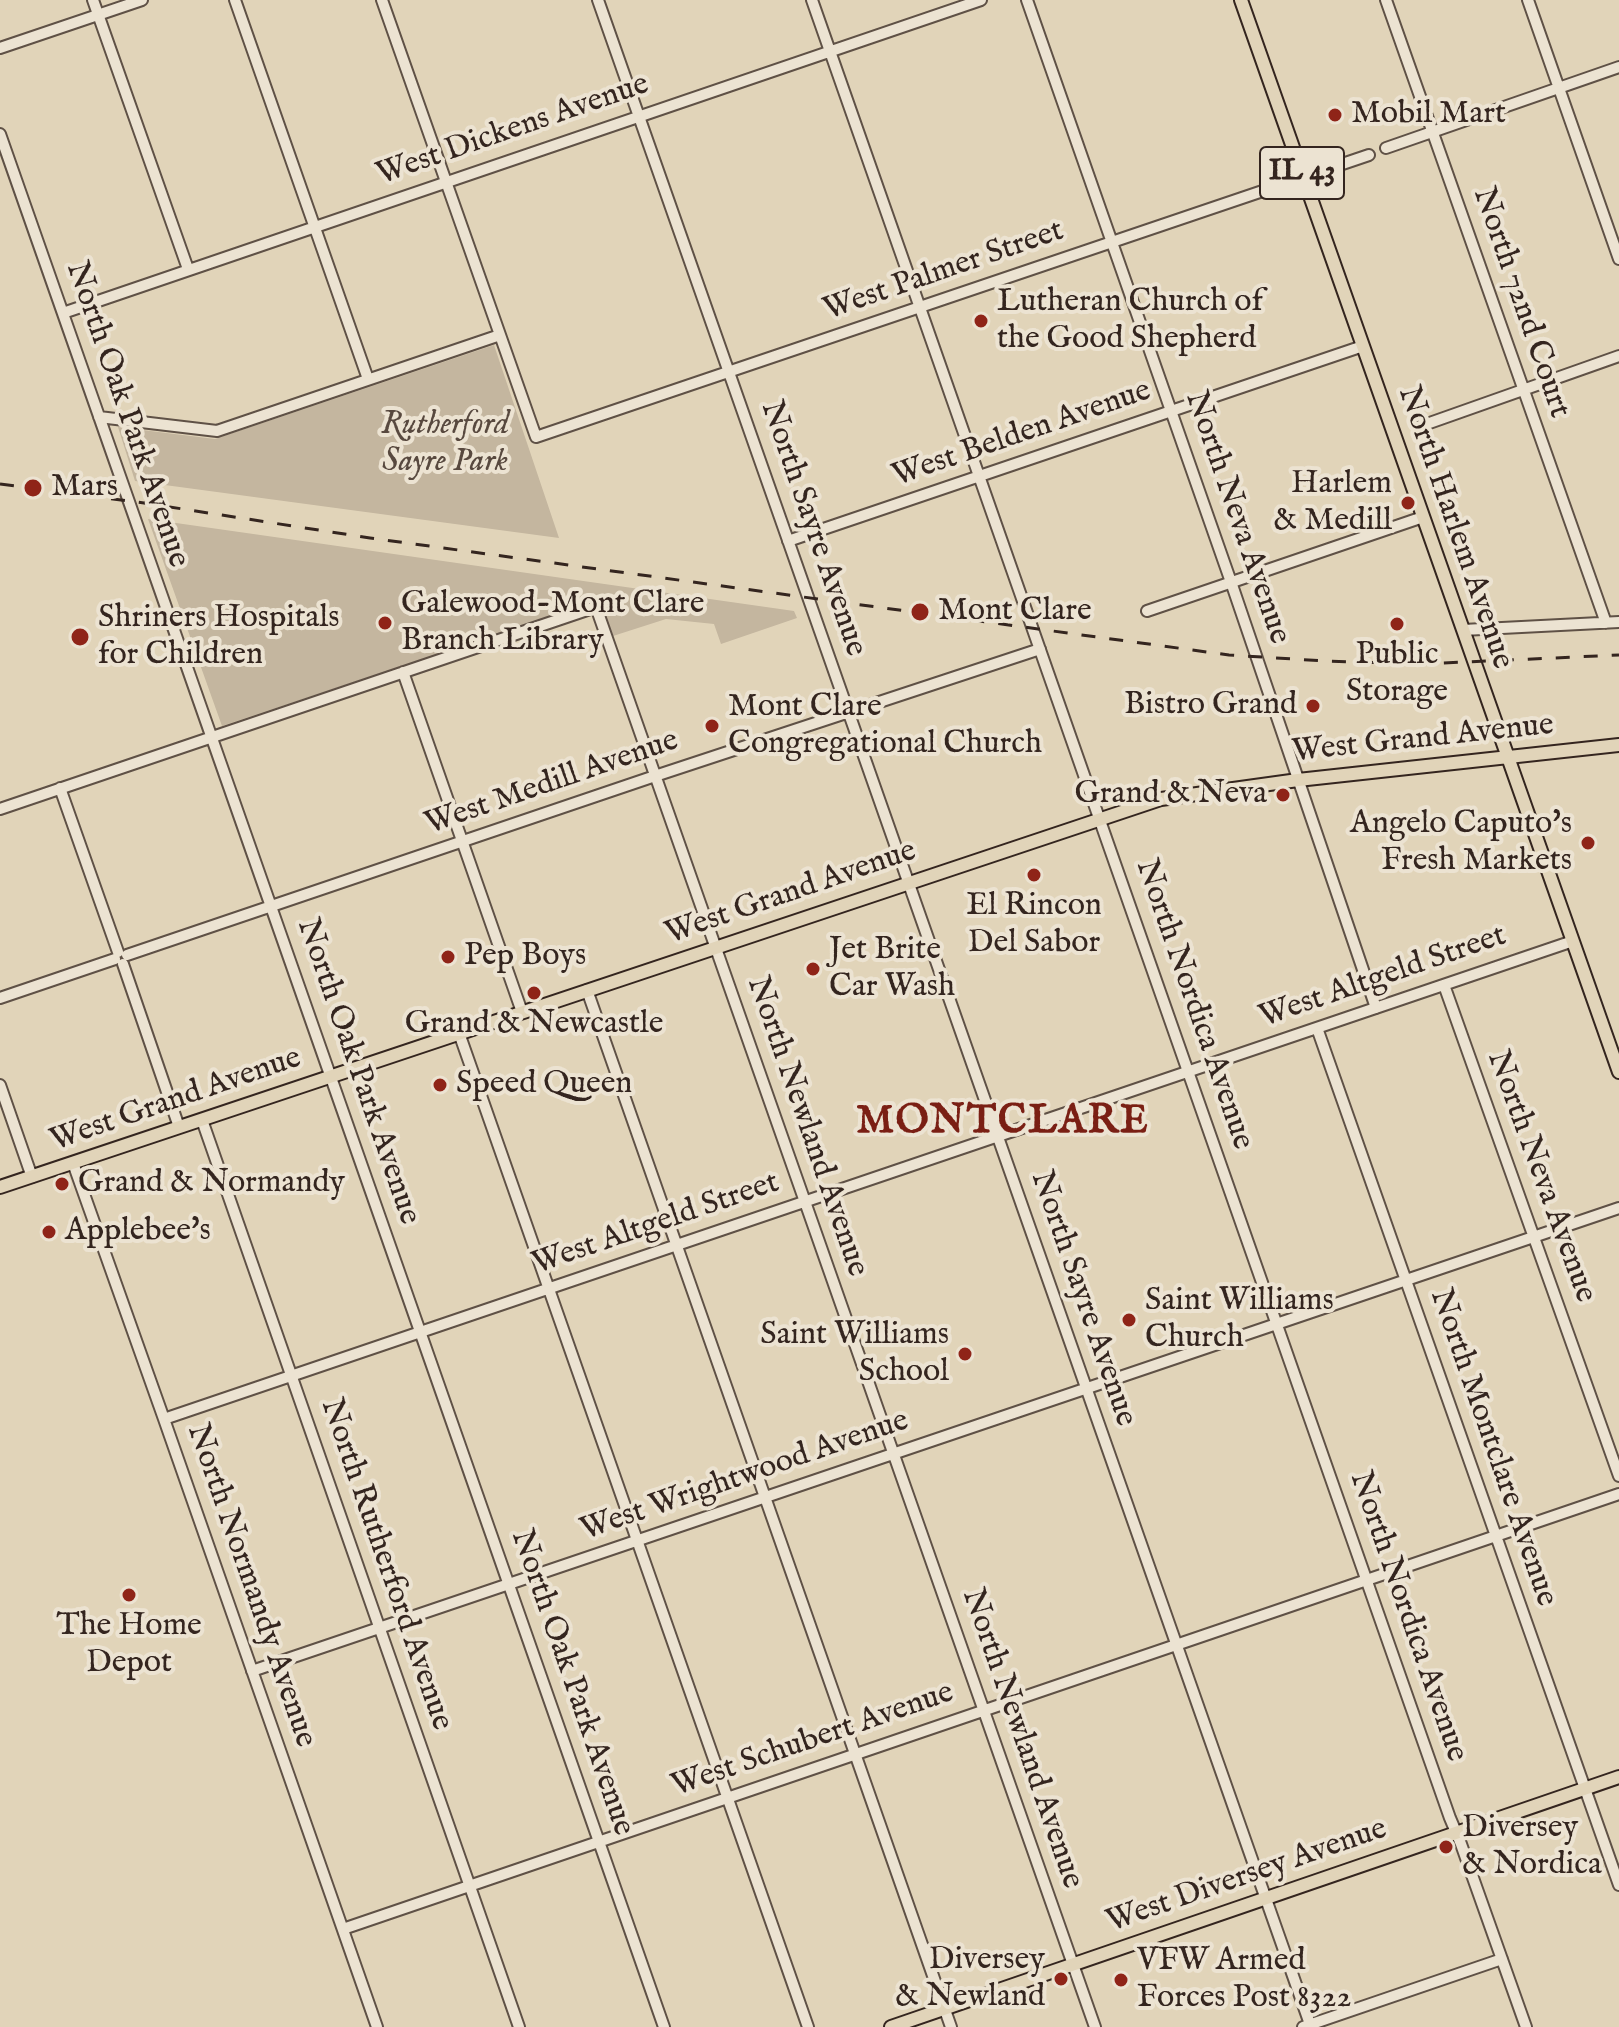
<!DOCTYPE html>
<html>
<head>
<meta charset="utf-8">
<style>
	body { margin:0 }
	canvas { display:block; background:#e1d4b9 }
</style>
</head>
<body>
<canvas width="1619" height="2027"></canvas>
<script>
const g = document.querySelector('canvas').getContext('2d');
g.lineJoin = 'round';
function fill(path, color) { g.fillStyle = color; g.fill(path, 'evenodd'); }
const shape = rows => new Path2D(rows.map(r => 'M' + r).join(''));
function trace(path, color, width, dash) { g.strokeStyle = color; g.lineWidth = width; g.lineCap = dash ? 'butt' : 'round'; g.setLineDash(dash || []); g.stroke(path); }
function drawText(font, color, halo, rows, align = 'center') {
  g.font = font + ' "IM FELL English",serif'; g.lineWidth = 8; g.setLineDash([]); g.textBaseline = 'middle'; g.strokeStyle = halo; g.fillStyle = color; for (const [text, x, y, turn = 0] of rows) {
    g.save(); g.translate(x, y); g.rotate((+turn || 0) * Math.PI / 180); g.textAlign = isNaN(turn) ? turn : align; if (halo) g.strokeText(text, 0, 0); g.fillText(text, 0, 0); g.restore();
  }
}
fill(shape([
	[494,345,559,538,135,481,118,427,215,439],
	[148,519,794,611,797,618,721,644,714,624,666,619,613,636,600,600,222,726]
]), '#c4b69f');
const minor = shape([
	[93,0,188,269],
	[235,0,368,379],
	[382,0,536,437,1369,155],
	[598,0,1311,2027],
	[812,0,1450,1818,1461,1844,1526,2027],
	[1027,0,1231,582,1376,1008],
	[1386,0,1606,623],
	[1528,0,1619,259],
	[0,48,142,0],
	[0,134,664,2027],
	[1386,148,1619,67],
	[63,313,981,0],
	[99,417,217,431,500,335],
	[1421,426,1619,356],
	[788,541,1363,346],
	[1147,611,1423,517],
	[1463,630,1619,622],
	[403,672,522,1012],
	[60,788,118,952],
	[0,809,596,607,1095,2027],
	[127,955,655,776,1040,649],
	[123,964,179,1127],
	[1444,985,1619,1476],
	[587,990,951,2027],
	[0,998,115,959],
	[1317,1028,1619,1885],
	[459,1033,808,2027],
	[0,1085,32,1177],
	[202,1120,519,2027],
	[73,1163,164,1419,377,2027],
	[164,1419,1573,941],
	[252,1671,1619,1208],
	[343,1929,1619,1494],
	[1303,2027,1502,1959]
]);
const major = shape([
	[1241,0,1619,1072],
	[0,1187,1161,799,1298,780,1619,745],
	[891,2027,1619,1777]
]);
trace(minor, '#5f5146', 14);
trace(major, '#34251f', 16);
trace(minor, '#ece3d2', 10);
trace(major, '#e1d4b9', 12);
trace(shape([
	[0,484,144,503,370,538,1229,655,1324,661,1422,664,1619,655]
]), '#34251f', 3, [14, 14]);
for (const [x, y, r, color] of [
	[1335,115,8,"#8f2418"],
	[981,321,8,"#8f2418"],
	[33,488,10,"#8f2418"],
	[1408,503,8,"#8f2418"],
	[920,612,10,"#8f2418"],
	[385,623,8,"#8f2418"],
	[1397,624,8,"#8f2418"],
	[80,637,10,"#8f2418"],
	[1313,706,8,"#8f2418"],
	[712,726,8,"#8f2418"],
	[1283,795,8,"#8f2418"],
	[1588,843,8,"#8f2418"],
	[1034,875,8,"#8f2418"],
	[448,957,8,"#8f2418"],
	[813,969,8,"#8f2418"],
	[534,993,8,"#8f2418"],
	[440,1085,8,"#8f2418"],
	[62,1184,8,"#8f2418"],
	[49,1232,8,"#8f2418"],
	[1129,1320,8,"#8f2418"],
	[965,1354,8,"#8f2418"],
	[129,1595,8,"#8f2418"],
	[1446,1847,8,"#8f2418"],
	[1061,1979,8,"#8f2418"],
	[1121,1980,8,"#8f2418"]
]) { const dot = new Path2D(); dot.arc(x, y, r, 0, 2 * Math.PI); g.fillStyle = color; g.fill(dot); trace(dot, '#ece3d2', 3); }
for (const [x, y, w] of [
	[1302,173,84]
]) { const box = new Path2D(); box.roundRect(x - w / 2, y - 26, w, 52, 6); g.fillStyle = '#ece3d2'; g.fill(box); trace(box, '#34251f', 2); }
drawText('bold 30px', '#34251f', null, [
	["IL 43",1302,173]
]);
drawText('32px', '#34251f', '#ece3d2', [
	["Mobil Mart",1351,115],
	["Lutheran Church of",997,303],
	["the Good Shepherd",997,340],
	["Harlem",1392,485,"right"],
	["& Medill",1392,522,"right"],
	["Mars",51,488],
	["Galewood-Mont Clare",401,605],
	["Branch Library",401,642],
	["Mont Clare",938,612],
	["Shriners Hospitals",98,619],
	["for Children",98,656],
	["Public",1397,656,"center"],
	["Storage",1397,693,"center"],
	["Bistro Grand",1297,706,"right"],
	["Mont Clare",728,708],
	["Congregational Church",728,745],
	["Grand & Neva",1267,795,"right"],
	["Angelo Caputo's",1572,825,"right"],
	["Fresh Markets",1572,862,"right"],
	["El Rincon",1034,907,"center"],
	["Del Sabor",1034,944,"center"],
	["Jet Brite",829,951],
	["Car Wash",829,988],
	["Pep Boys",464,957],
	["Grand & Newcastle",534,1025,"center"],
	["Speed Queen",456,1085],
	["Grand & Normandy",78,1184],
	["Applebee's",65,1232],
	["Saint Williams",1145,1302],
	["Church",1145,1339],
	["Saint Williams",949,1336,"right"],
	["School",949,1373,"right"],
	["The Home",129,1627,"center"],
	["Depot",129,1664,"center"],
	["Diversey",1462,1829],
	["& Nordica",1462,1866],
	["Diversey",1045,1961,"right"],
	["& Newland",1045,1998,"right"],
	["VFW Armed",1137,1962],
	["Forces Post 8322",1137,1999]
], 'left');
drawText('32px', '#34251f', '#ece3d2', [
	["West Dickens Avenue",513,131,-19],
	["West Palmer Street",944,272,-19],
	["North 72nd Court",1520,303,71],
	["North Oak Park Avenue",126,415,71],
	["West Belden Avenue",1022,435,-19],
	["North Neva Avenue",1236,518,71],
	["North Harlem Avenue",1454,528,71],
	["North Sayre Avenue",812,529,71],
	["West Grand Avenue",1423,740,-6],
	["West Medill Avenue",552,784,-19],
	["West Grand Avenue",791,894,-19],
	["West Altgeld Street",1383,978,-19],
	["North Nordica Avenue",1193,1005,71],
	["North Oak Park Avenue",357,1072,71],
	["West Grand Avenue",176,1101,-19],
	["North Newland Avenue",806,1127,71],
	["North Neva Avenue",1540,1177,70],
	["West Altgeld Street",656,1225,-19],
	["North Sayre Avenue",1082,1299,71],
	["North Montclare Avenue",1492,1448,71],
	["West Wrightwood Avenue",745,1477,-19],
	["North Rutherford Avenue",385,1565,71],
	["North Normandy Avenue",250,1586,71],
	["North Nordica Avenue",1407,1617,71],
	["North Oak Park Avenue",571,1683,71],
	["North Newland Avenue",1021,1739,71],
	["West Schubert Avenue",813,1741,-19],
	["West Diversey Avenue",1247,1877,-19]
]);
drawText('italic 32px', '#58493f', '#ece3d2', [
	["Rutherford",445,426],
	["Sayre Park",445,463]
]);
g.letterSpacing = '2px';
drawText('bold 40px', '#7a1f14', '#ece3d2', [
	["MONTCLARE",1003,1124]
]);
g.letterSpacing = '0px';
</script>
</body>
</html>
